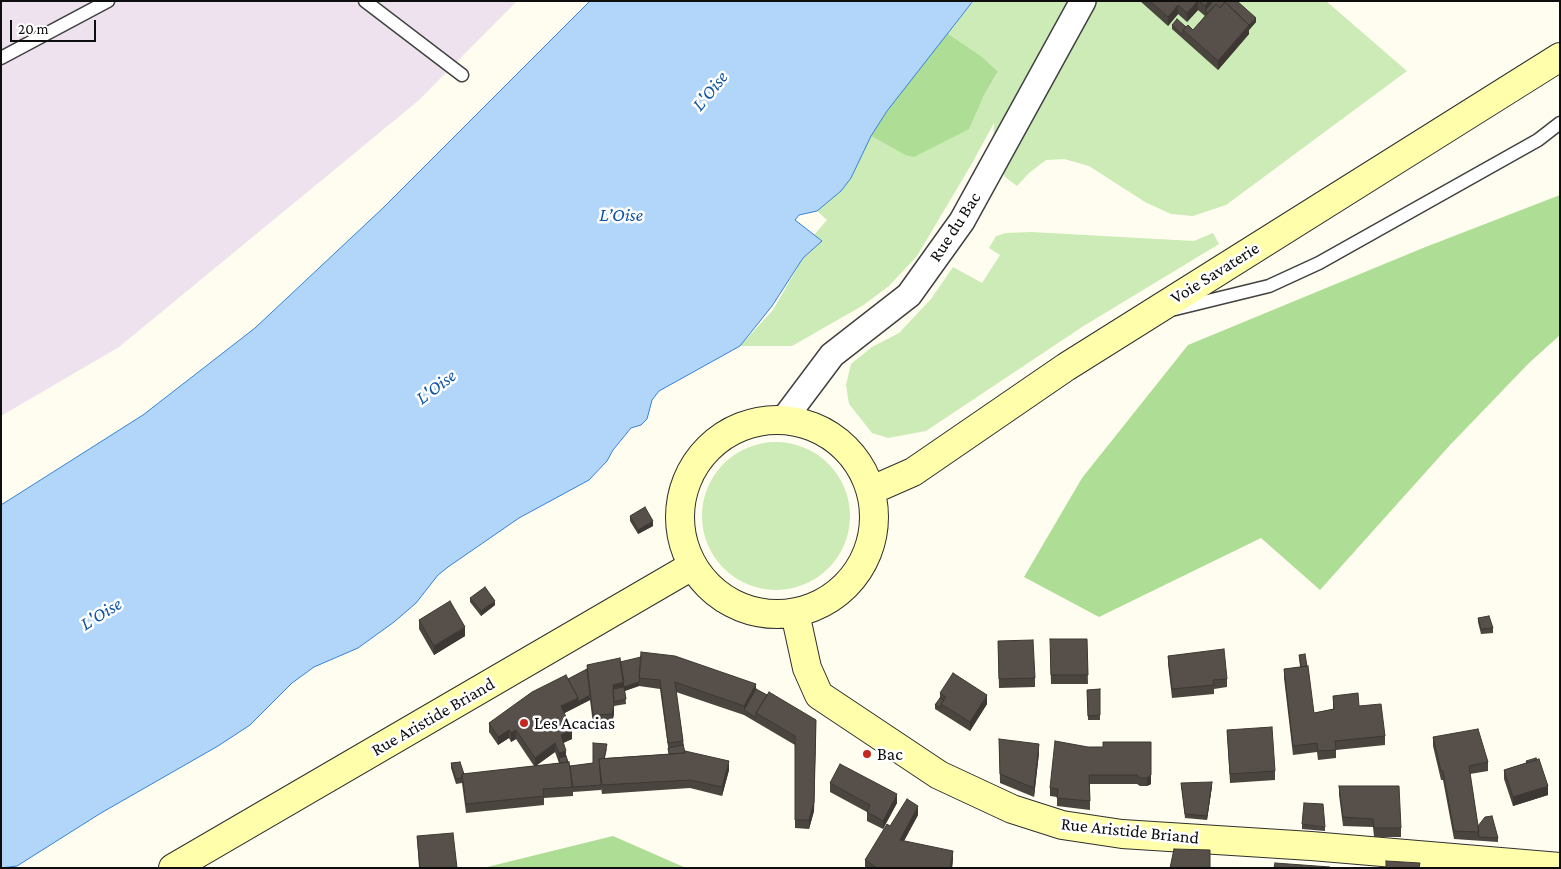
<!DOCTYPE html>
<html>
<head>
<meta charset="utf-8">
<style>
	body { margin:0 }
	#map { position:relative; width:1561px; height:869px; overflow:hidden; background:#fffdef; font-family:"Crimson Pro",serif }
	canvas { display:block }
	.frame { position:absolute; inset:0; border:2px solid #0e0e0e; pointer-events:none }
	.scale { position:absolute; left:10px; top:20px; width:86px; height:22px; box-sizing:border-box; border:2px solid #0e0e0e; border-top:0; padding-left:6px; font-size:15px; line-height:18px; white-space:nowrap; color:#0e0e0e; -webkit-text-stroke:4px #fff; paint-order:stroke }
</style>
</head>
<body>
<div id="map">
<canvas width="1561" height="869"></canvas>
<div class="frame"></div>
<div class="scale">20 m</div>
</div>
<script>
const g = document.querySelector('canvas').getContext('2d');
g.lineJoin = 'round';
function fill(path, color) { g.fillStyle = color; g.fill(path, 'evenodd'); }
const shape = rows => new Path2D(rows.map(r => 'M' + r).join(''));
function trace(path, color, width, dash) { g.strokeStyle = color; g.lineWidth = width; g.lineCap = dash ? 'butt' : 'round'; g.setLineDash(dash || []); g.stroke(path); }
function drawText(font, color, halo, rows, align = 'center') {
  g.font = font + ' "Crimson Pro",serif'; g.lineWidth = 5; g.setLineDash([]); g.textBaseline = 'middle'; g.strokeStyle = halo; g.fillStyle = color; for (const [text, x, y, turn = 0] of rows) {
    g.save(); g.translate(x, y); g.rotate((+turn || 0) * Math.PI / 180); g.textAlign = isNaN(turn) ? turn : align; if (halo) g.strokeText(text, 0, 0); g.fillText(text, 0, 0); g.restore();
  }
}
fill(shape([
	[1,1,517,1,418,101,119,347,1,416]
]), '#ede2ed');
fill(shape([
	[974,1,1326,1,1407,71,1226,205,1193,216,1171,214,1145,202,1089,166,1064,159,1046,160,1029,173,1017,186,1005,177,993,150,994,123,971,165,917,256,889,286,862,306,792,346,740,346,773,310,803,258,822,241,814,235,827,220,817,211,841,191,851,178,871,136,905,155,983,97,998,73,981,56,947,33],
	[1031,232,1194,241,1213,233,1219,244,1082,327,926,431,888,438,872,433,849,404,846,385,851,364,872,347,899,333,931,299,953,267,982,283,1000,255,989,248,996,236,1006,233],
	'702 516a74 74 0 1 1 148 0a74 74 0 1 1-148 0Z'
]), '#ccebb6');
fill(shape([
	[947,33,981,56,998,72,983,97,969,129,914,157,905,155,871,136,887,111],
	[1560,195,1560,335,1529,363,1450,445,1320,590,1261,538,1099,617,1024,577,1082,478,1188,345,1423,248],
	[613,836,686,868,483,868]
]), '#aedd95');
const water = shape([
	[590,1,973,1,887,111,871,136,851,178,841,191,817,211,799,215,795,220,822,241,803,258,772,306,740,346,659,391,652,400,647,419,641,425,631,428,613,450,607,461,589,480,519,518,448,567,438,575,416,603,394,622,358,648,314,667,292,683,250,725,218,746,101,813,17,866,1,868,1,505,143,415,255,328,384,207,590,1]
]);
fill(water, '#b1d6f9');
trace(water, '#3483d3', 1);
const lane = shape([
	[365,1,462,75],
	[1,58,108,1],
	[1175,309,1269,286,1319,263,1538,140,1560,123]
]);
const street = shape([
	[784,419,832,355,909,295,962,221,1083,1]
]);
const secondary = shape([
	'680 517a97 97 0 1 1 194 0a97 97 0 1 1-194 0Z',
	[872,490,913,472,1066,367,1560,57],
	[795,613,807,668,819,695,939,775,1012,809,1062,825,1122,834,1311,846,1560,867],
	[173,868,692,566]
]);
trace(lane, '#414141', 15);
trace(street, '#414141', 28);
trace(secondary, '#303030', 30);
trace(lane, '#fff', 12);
trace(street, '#fff', 25);
trace(secondary, '#fffeaa', 28);
fill(shape([
	[1140,1,1237,1,1256,22,1249,30,1249,34,1218,70,1172,29,1172,25,1186,27,1193,30,1205,16,1198,10,1187,22,1178,14,1168,26],
	[630,516,653,526,638,534,630,521],
	[470,598,495,605,481,616,470,602],
	[1478,618,1493,628,1493,633,1481,634,1478,622],
	[419,620,465,636,434,655,419,629],
	[1087,639,1088,684,1051,684,1050,648],
	[998,641,1035,678,1035,687,999,688],
	[1299,655,1314,713,1333,709,1333,696,1359,706,1385,736,1385,745,1336,750,1336,758,1318,760,1317,752,1293,755,1284,678,1284,669,1300,667],
	[1168,656,1227,679,1227,687,1214,689,1214,694,1172,698,1168,664],
	[620,662,756,689,767,695,816,720,814,811,809,829,795,828,795,745,744,715,676,692,685,753,729,770,722,796,690,788,602,794,601,788,601,790,573,792,573,796,544,798,544,805,466,813,462,783,456,784,451,768,451,763,464,774,534,766,516,739,511,742,509,738,498,745,489,732,489,723,568,679,587,669,587,665],
	[639,686,660,689,669,754,605,758,607,748,593,763,570,766,566,756,563,743,572,739,564,713,590,700,593,724,612,723,614,714,614,706,626,704,625,691],
	[555,752,559,763,536,766],
	[1100,689,1100,720,1088,720,1087,690],
	[940,693,987,704,970,731,935,709,935,705,940,698],
	[1227,730,1275,771,1275,780,1230,783],
	[1433,737,1488,762,1488,771,1470,774,1478,826,1498,838,1498,842,1454,839,1443,780,1441,780,1433,746],
	[999,739,1039,753,1034,797,1000,783],
	[1151,742,1151,784,1147,786,1140,786,1137,784,1090,784,1090,810,1057,806,1057,797,1050,796,1050,788,1088,747,1103,747],
	[1526,761,1548,795,1513,806,1504,779,1504,770,1526,763],
	[830,783,897,803,883,829,867,821,867,812,830,792],
	[1181,783,1212,786,1207,820,1185,818],
	[1339,786,1401,828,1401,837,1374,837,1373,827,1343,826,1339,795],
	[918,815,904,841,953,859,952,868,865,868,865,860,890,826],
	[1302,824,1325,827,1325,831,1302,829],
	[417,836,457,868,419,868]
]), '#4b4540');
fill(shape([
	[1198,1,1198,10,1187,22,1187,13],
	[1209,1,1216,1,1205,11,1205,6],
	[1178,5,1178,14,1168,26,1168,17],
	[1256,18,1256,22,1249,30,1249,34,1218,70,1218,61],
	[653,521,653,526,638,534,638,530],
	[495,601,495,605,481,616,481,611],
	[465,627,465,636,434,655,434,646],
	[624,682,624,691,613,693,613,685],
	[639,682,639,686,624,691,624,687],
	[756,684,756,693,744,710,744,706],
	[987,695,987,704,970,731,970,722],
	[589,696,590,700,561,715,561,706,578,698],
	[614,705,614,714,612,723,612,714],
	[816,728,814,811,809,829,809,820],
	[509,730,509,738,498,745,498,737],
	[516,730,516,739,511,742,511,733],
	[572,730,572,739,561,744,561,735],
	[555,743,555,752,535,766,535,758],
	[1039,744,1039,753,1034,797,1034,788],
	[566,751,566,760,559,758,559,753],
	[729,761,729,770,722,796,722,787],
	[1151,775,1151,784,1147,786,1147,778],
	[1212,782,1212,786,1207,820,1207,816],
	[1548,786,1548,795,1513,806,1513,797],
	[897,794,897,803,883,829,883,821],
	[918,806,918,815,900,848,900,840],
	[953,851,953,859,952,868,950,868]
]), '#3d3834');
const building = shape([
	[1150,1,1198,1,1187,13,1178,5,1168,17,1150,1],
	[1199,1,1209,1,1205,6,1199,1],
	[1213,1,1237,1,1256,18,1247,27,1249,25,1225,2,1220,8,1216,4,1208,13,1205,11,1213,1],
	[1225,2,1249,25,1218,61,1183,30,1188,25,1193,30,1216,4,1220,8,1225,2],
	[1177,19,1186,27,1183,30,1183,35,1172,25,1177,19],
	[645,507,653,521,638,530,630,516,645,507],
	[485,587,495,601,481,611,470,598,485,587],
	[450,601,465,627,434,646,419,620,450,601],
	[1489,616,1493,628,1481,629,1478,618,1489,616],
	[1050,639,1087,639,1088,675,1051,675,1050,639],
	[1033,640,1035,678,999,679,998,641,1033,640],
	[1224,649,1227,679,1213,680,1214,685,1172,689,1168,656,1224,649],
	[641,652,675,656,756,684,744,706,675,682,683,741,668,743,660,680,639,678,641,652],
	[1305,654,1307,666,1301,667,1299,655,1305,654],
	[641,657,639,682,624,687,620,662,641,657],
	[620,658,624,682,613,685,614,705,612,714,593,715,587,665,620,658],
	[1308,666,1314,713,1334,709,1333,696,1358,693,1359,706,1381,704,1385,736,1335,741,1336,750,1318,751,1317,743,1293,746,1284,669,1308,666],
	[587,669,590,695,578,702,578,698,568,679,587,669],
	[953,673,987,695,970,722,941,704,946,697,940,693,953,673],
	[566,675,578,698,561,706,572,730,561,735,566,751,559,753,555,743,535,758,516,730,511,733,509,730,498,737,489,723,532,692,566,675],
	[624,687,626,699,614,702,613,689,624,687],
	[756,689,767,695,756,713,756,718,744,710,756,689],
	[1100,689,1100,715,1088,716,1087,690,1100,689],
	[769,692,816,720,814,802,809,820,795,820,795,736,756,713,769,692],
	[940,698,944,700,941,704,941,708,935,705,940,698],
	[1272,727,1275,771,1230,774,1227,730,1272,727],
	[1478,729,1488,762,1469,766,1479,832,1454,831,1443,771,1441,771,1433,737,1478,729],
	[999,739,1039,744,1034,788,1000,774,999,739],
	[1055,741,1088,747,1103,747,1103,742,1151,742,1151,775,1147,778,1140,778,1137,775,1089,775,1090,801,1057,798,1058,789,1050,788,1055,741],
	[593,743,607,744,604,758,599,759,601,785,572,787,570,766,593,763,593,743],
	[683,745,685,753,669,754,668,748,683,745],
	[685,751,729,761,722,787,690,780,602,785,599,759,685,753,685,751],
	[566,756,568,762,560,763,559,758,566,756],
	[1536,758,1537,760,1527,763,1526,761,1536,758],
	[1539,759,1548,786,1513,797,1504,770,1539,759],
	[460,762,464,774,462,774,462,778,456,779,451,763,460,762],
	[569,762,573,787,543,789,544,796,466,804,462,774,569,762],
	[840,764,897,794,883,821,867,812,870,805,830,783,840,764],
	[1212,782,1207,816,1185,814,1181,783,1212,782],
	[1339,786,1399,786,1401,828,1374,828,1373,819,1343,817,1339,786],
	[907,799,918,806,900,840,953,851,950,868,877,868,865,860,887,824,890,826,907,799],
	[1304,803,1323,804,1325,827,1302,824,1304,803],
	[1492,816,1498,838,1479,837,1478,826,1485,817,1492,816],
	[453,833,457,868,420,868,417,836,453,833],
	[1174,849,1210,850,1210,868,1170,868,1174,849],
	[1386,861,1420,863,1419,868,1386,868,1386,861],
	[1275,863,1330,867,1330,868,1274,868,1275,863]
]);
fill(building, '#57504a');
trace(building, '#3d3834', 1);
for (const [x, y, r, color] of [
	[524,723,5,"#c4281f"],
	[867,754,5,"#c4281f"]
]) { const dot = new Path2D(); dot.arc(x, y, r, 0, 2 * Math.PI); g.fillStyle = color; g.fill(dot); trace(dot, '#fff', 2); }
drawText('18px', '#0e0e0e', '#fff', [
	["Rue du Bac",955,227,-57],
	["Voie Savaterie",1215,273,-32],
	["Rue Aristide Briand",433,717,-30],
	["Rue Aristide Briand",1130,831,6]
]);
drawText('18px', '#0e0e0e', '#fff', [
	["Les Acacias",534,723],
	["Bac",877,754]
], 'left');
drawText('italic 19px', '#1155a6', '#fff', [
	["L'Oise",710,91,-51],
	["L’Oise",621,215],
	["L'Oise",436,387,-37],
	["L'Oise",101,614,-32]
]);
</script>
</body>
</html>
